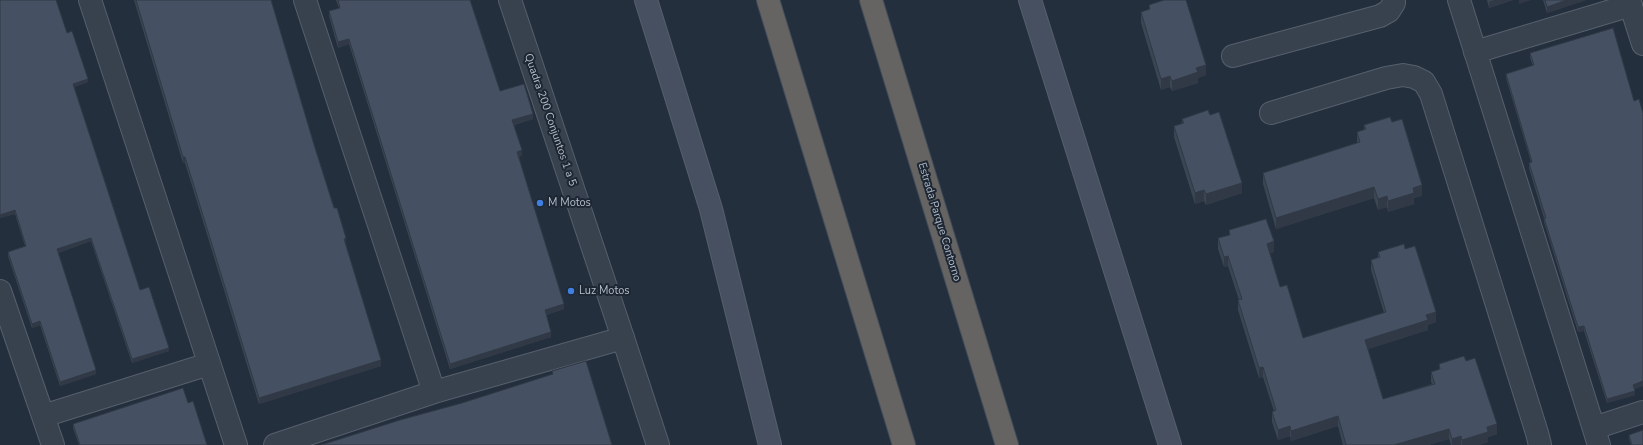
<!DOCTYPE html>
<html>
<head>
<meta charset="utf-8">
<style>
	body { margin:0 }
	canvas { display:block; background:#242f3e }
</style>
</head>
<body>
<canvas width="1643" height="445"></canvas>
<script>
const g = document.querySelector('canvas').getContext('2d');
g.lineJoin = 'round';
const shape = rows => new Path2D(rows.map(r => 'M' + r).join(''));
function trace(path, color, width, dash) { g.strokeStyle = color; g.lineWidth = width; g.lineCap = dash ? 'butt' : 'round'; g.setLineDash(dash || []); g.stroke(path); }
function fill(path, color) { g.fillStyle = color; g.fill(path, 'evenodd'); }
function drawText(font, color, halo, rows, align = 'center') {
  g.font = font + ' "Nunito Sans",sans-serif'; g.lineWidth = 4; g.setLineDash([]); g.textBaseline = 'middle'; g.strokeStyle = halo; g.fillStyle = color; for (const [text, x, y, turn = 0] of rows) {
    g.save(); g.translate(x, y); g.rotate((+turn || 0) * Math.PI / 180); g.textAlign = isNaN(turn) ? turn : align; if (halo) g.strokeText(text, 0, 0); g.fillText(text, 0, 0); g.restore();
  }
}
const minor = shape([
	[90,0,236,445],
	[305,0,434,392],
	[1459,0,1599,445],
	[1629,0,1643,44],
	[1475,52,1631,5],
	[1233,56,1380,16,1389,11,1394,3,1394,0],
	[1271,113,1386,78,1403,75,1414,77,1424,82,1431,94,1537,433,1540,445],
	[0,291,53,445],
	[43,416,209,364],
	[1594,428,1643,412],
	[275,445,434,392,623,338]
]);
const tertiary = shape([
	[510,0,623,338,658,445]
]);
const secondary = shape([
	[646,0,711,209,770,445],
	[1030,0,1170,445]
]);
const trunk = shape([
	[768,0,904,445],
	[871,0,1007,445]
]);
trace(minor, '#565f6c', 24);
trace(tertiary, '#565f6c', 24);
trace(secondary, '#565f6c', 24);
trace(trunk, '#434c59', 24);
trace(minor, '#38414e', 22);
trace(tertiary, '#38414e', 22);
trace(secondary, '#465061', 22);
trace(trunk, '#656462', 22);
fill(shape([
	[0,0,67,33,88,82,74,87,140,290,169,351,132,363,91,241,58,253,96,374,60,386,40,325,32,328,8,256,8,252,25,246,15,214,0,218],
	[134,0,271,0,315,148,346,244,345,245,381,366,259,404,194,192,185,163,183,163],
	[336,0,470,0,500,91,533,119,514,125,522,155,519,157,564,309,546,315,551,337,450,369,349,44,338,48,329,16,329,11,339,8],
	[1487,0,1513,0,1489,8],
	[1543,0,1586,0,1547,13],
	[1149,5,1206,75,1198,78,1198,83,1172,91,1170,87,1161,90,1141,23,1141,12,1149,10],
	[1530,53,1643,386,1634,389,1635,395,1607,403,1584,331,1578,332,1544,222,1544,218,1529,168,1529,163,1531,162,1506,78,1506,74,1533,66,1530,58],
	[1210,115,1242,193,1206,205,1204,201,1195,204,1174,137,1174,126,1182,124,1182,119],
	[1392,122,1422,196,1414,198,1414,204,1388,212,1387,207,1378,210,1374,198,1276,229,1263,184,1263,173,1357,143,1357,132,1364,130,1364,125],
	[1229,230,1274,252,1270,253,1280,287,1303,338,1384,313,1371,270,1371,260,1378,257,1378,252,1405,249,1436,322,1428,325,1428,330,1368,349,1383,399,1432,384,1431,382,1431,372,1439,370,1439,364,1466,361,1497,434,1488,437,1488,442,1479,445,1451,445,1449,439,1428,445,1343,445,1338,426,1291,441,1290,436,1278,440,1272,422,1272,412,1274,411,1263,377,1259,378,1238,310,1238,300,1239,300,1228,266,1224,267,1218,249,1218,238,1229,235],
	[188,403,207,445,79,445,73,428,73,424],
	[1629,435,1643,445,1631,445,1629,439]
]), '#3b4654');
fill(shape([
	[1494,0,1513,0,1489,8,1489,2],
	[1519,0,1531,0,1519,4],
	[1567,0,1586,0,1547,13,1547,7],
	[349,39,349,44,338,48,338,42],
	[1206,65,1206,75,1198,78,1198,83,1172,91,1172,81,1196,68],
	[1170,76,1170,87,1161,90,1161,79],
	[88,79,88,82,73,87,73,84],
	[533,114,533,119,512,125,512,120],
	[522,150,522,155,517,157,517,152],
	[183,157,185,157,185,163,183,163],
	[1242,183,1242,193,1206,205,1206,194],
	[1422,185,1422,196,1414,198,1414,204,1388,212,1388,201,1413,188],
	[1374,187,1374,198,1276,229,1276,218],
	[1204,190,1204,201,1195,204,1195,193],
	[1387,196,1387,207,1378,210,1378,199],
	[15,210,15,214,0,218,0,215],
	[91,238,91,241,57,253,57,249],
	[346,238,346,244,344,245,344,239],
	[1274,241,1274,252,1267,254,1267,244],
	[1228,256,1228,266,1224,267,1224,257],
	[564,304,564,309,545,315,545,310],
	[1436,312,1436,322,1428,325,1428,330,1365,350,1365,340,1426,315],
	[40,321,40,325,32,328,32,324],
	[1584,326,1584,331,1578,332,1578,327],
	[551,332,551,337,450,369,450,364],
	[169,348,169,351,132,363,132,359],
	[381,360,381,366,259,404,259,398],
	[1263,367,1263,377,1259,378,1259,368],
	[96,370,96,374,60,386,60,382],
	[1643,381,1643,386,1633,389,1633,385],
	[1635,391,1635,395,1607,403,1607,399],
	[1338,416,1338,426,1291,441,1291,431],
	[1497,424,1497,434,1488,437,1488,442,1479,445,1462,445,1462,440,1487,427],
	[1290,426,1290,436,1278,440,1278,430],
	[1449,429,1449,439,1428,445,1394,445],
	[1461,436,1461,445,1452,445,1452,439]
]), '#303945');
const building = shape([
	[0,0,56,0,67,33,72,31,88,79,73,84,140,290,149,287,169,348,132,359,91,238,57,249,96,370,60,382,40,321,32,324,8,252,26,246,15,210,0,215,0,0],
	[136,0,271,0,315,148,334,208,337,208,346,238,344,239,381,360,259,398,194,186,185,157,183,157,136,0],
	[338,0,470,0,500,91,524,84,533,114,512,120,522,150,517,152,564,304,545,310,551,332,450,364,349,39,338,42,329,11,340,8,338,0],
	[1164,0,1186,0,1206,65,1196,68,1198,72,1172,81,1170,76,1161,79,1141,12,1150,9,1149,5,1164,0],
	[1545,0,1567,0,1547,7,1545,0],
	[1613,28,1634,101,1639,99,1643,113,1643,381,1633,385,1635,391,1607,399,1584,326,1578,327,1544,218,1546,218,1529,163,1532,162,1506,74,1534,65,1530,53,1613,28],
	[1208,110,1210,115,1219,112,1242,183,1206,194,1204,190,1195,193,1174,126,1184,123,1182,119,1208,110],
	[1390,117,1392,122,1402,119,1422,185,1413,188,1414,193,1388,201,1387,196,1378,199,1374,187,1276,218,1263,173,1360,142,1357,132,1366,129,1364,125,1390,117],
	[1266,219,1274,241,1267,244,1280,287,1287,285,1303,338,1386,312,1371,260,1380,257,1378,252,1404,244,1405,249,1415,246,1436,312,1426,315,1428,320,1365,340,1383,399,1435,384,1431,372,1440,369,1439,364,1464,356,1466,361,1475,358,1497,424,1487,427,1488,432,1462,440,1461,436,1452,439,1449,429,1394,445,1346,445,1338,416,1291,431,1290,426,1278,430,1272,412,1276,410,1263,367,1259,368,1238,300,1242,299,1228,256,1224,257,1218,238,1230,235,1229,230,1266,219],
	[586,361,612,445,321,445,400,420,462,403,553,374,552,371,586,361],
	[183,388,188,403,193,401,207,445,80,445,73,424,183,388],
	[1643,430,1643,445,1632,445,1629,435,1643,430]
]);
fill(building, '#455162');
trace(building, '#303945', 1);
for (const [x, y, r, color] of [
	[540,203,4,"#3f7fe0"],
	[571,291,4,"#3f7fe0"]
]) { const dot = new Path2D(); dot.arc(x, y, r, 0, 2 * Math.PI); g.fillStyle = color; g.fill(dot); trace(dot, '#1d2633', 1.5); }
drawText('11px', '#b4bcc9', '#1d2633', [
	["Quadra 200 Conjuntos 1 a 5",550,120,71],
	["Estrada Parque Contorno",939,222,73]
]);
drawText('11px', '#b4bcc9', '#1d2633', [
	["M Motos",548,203],
	["Luz Motos",579,291]
], 'left');
</script>
</body>
</html>
